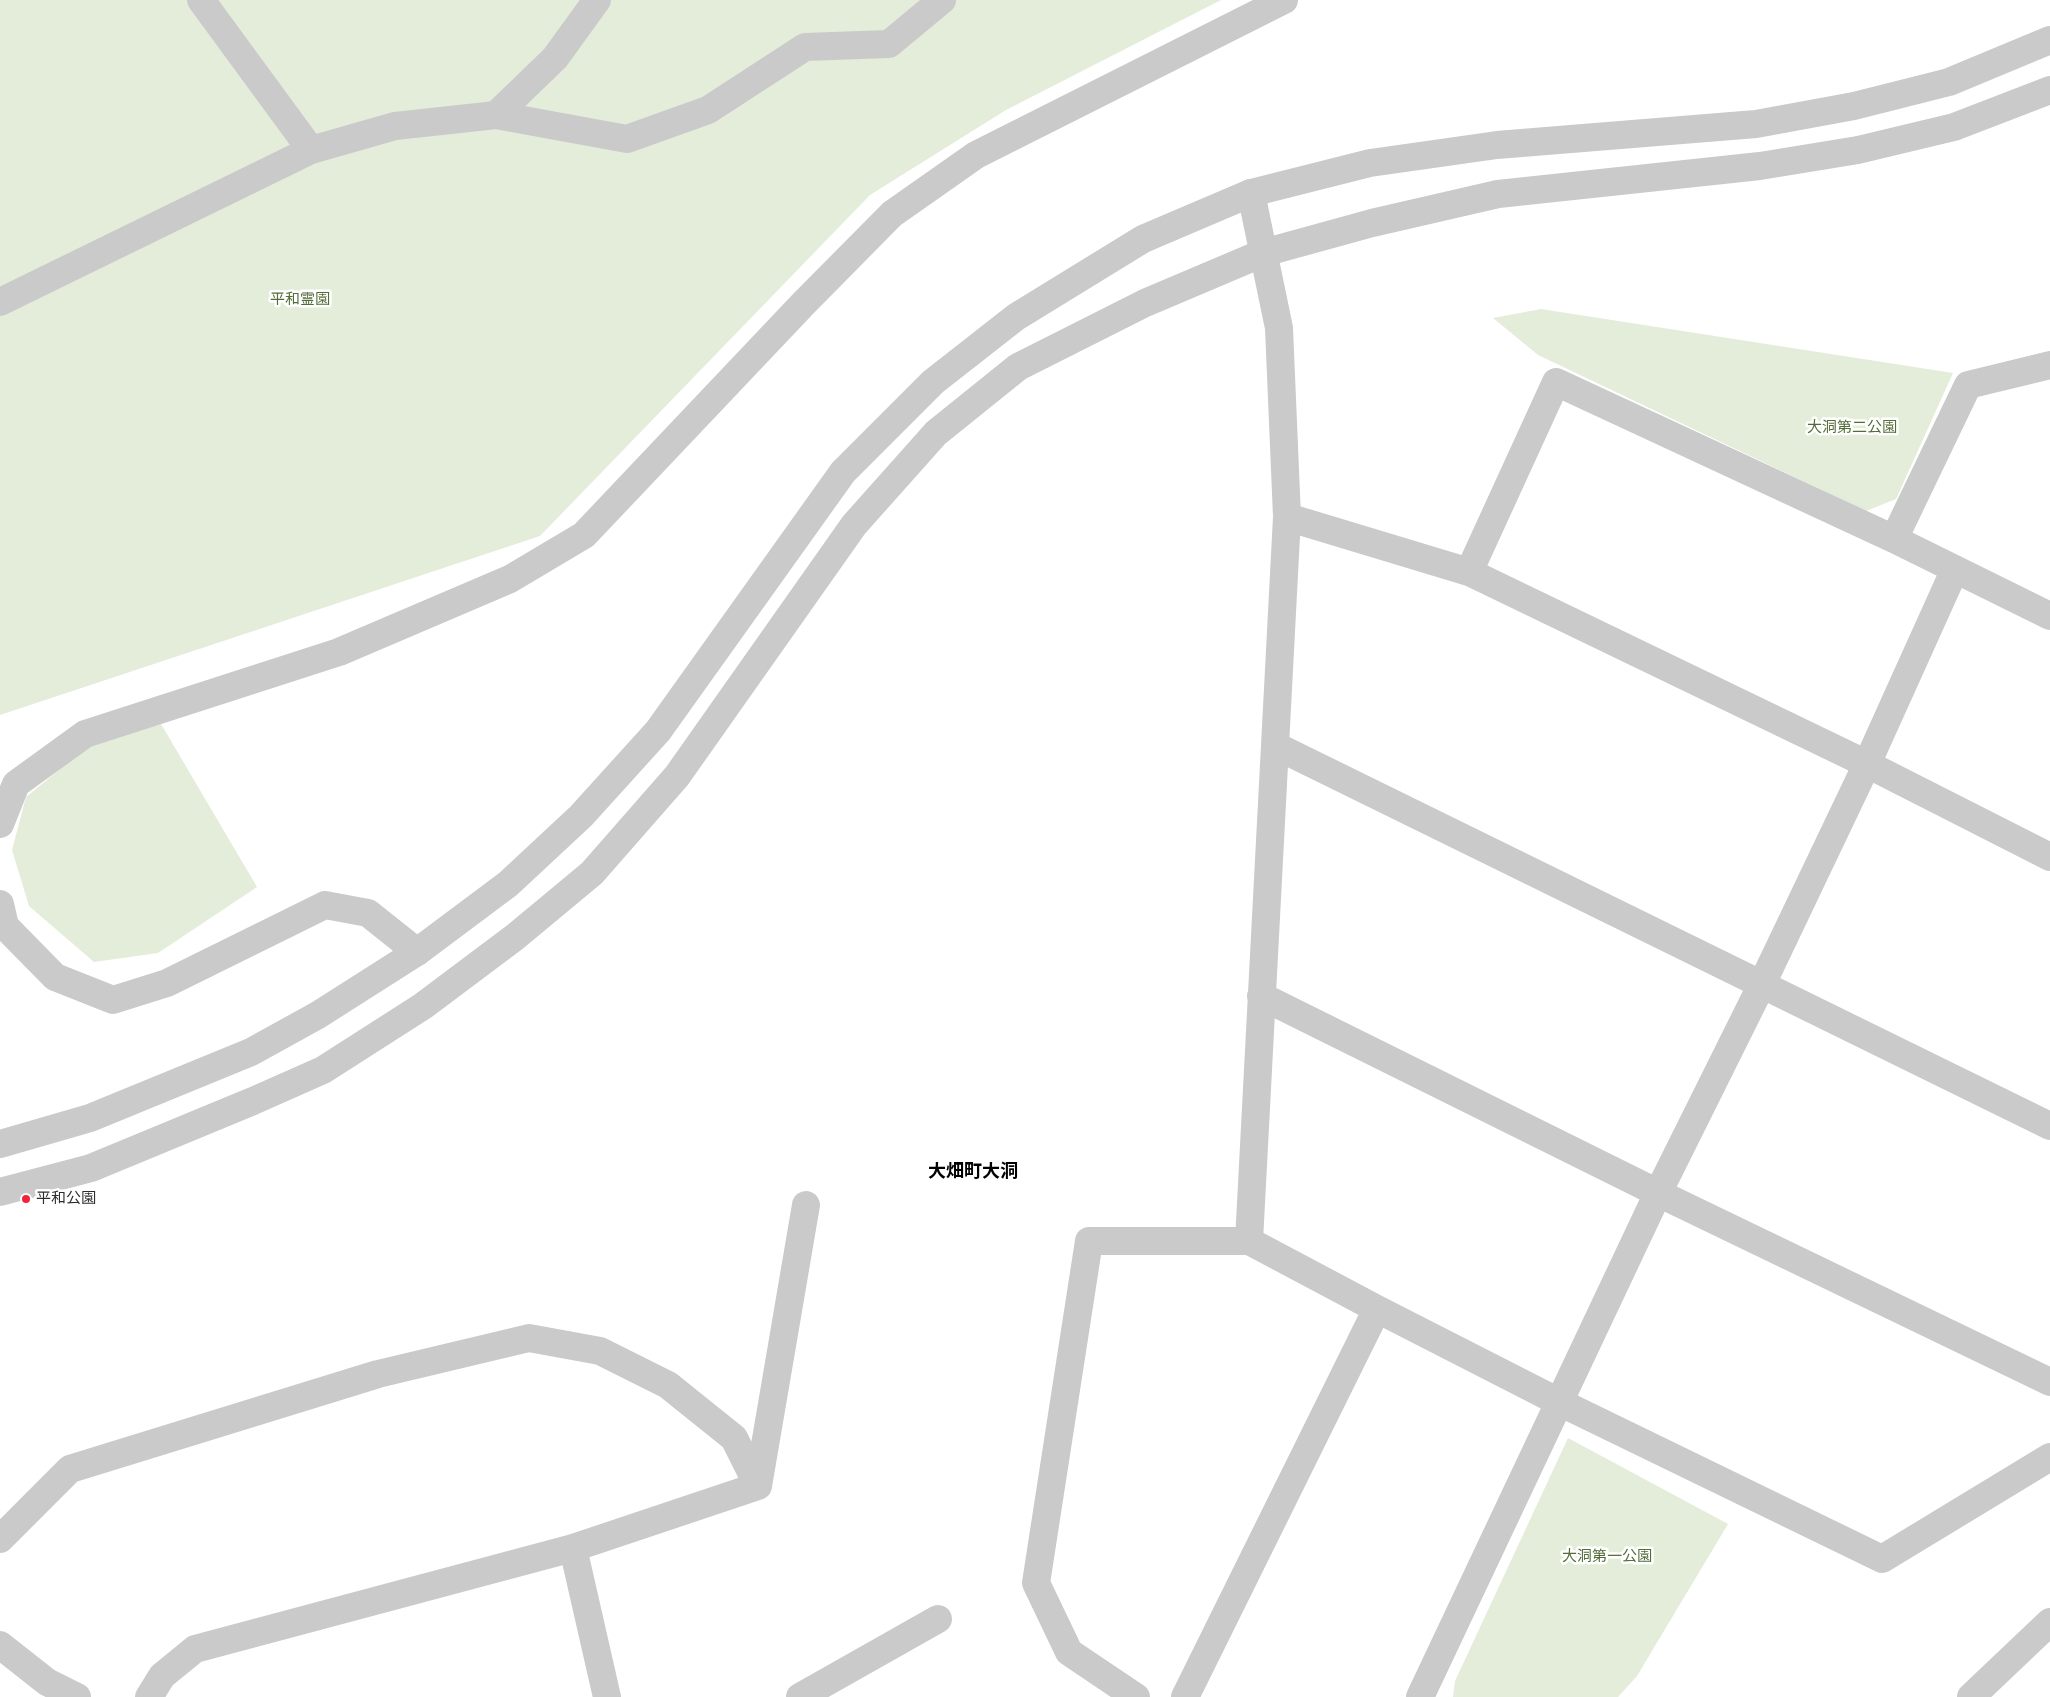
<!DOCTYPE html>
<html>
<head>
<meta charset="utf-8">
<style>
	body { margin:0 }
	canvas { display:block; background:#fff }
</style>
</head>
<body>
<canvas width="2050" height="1697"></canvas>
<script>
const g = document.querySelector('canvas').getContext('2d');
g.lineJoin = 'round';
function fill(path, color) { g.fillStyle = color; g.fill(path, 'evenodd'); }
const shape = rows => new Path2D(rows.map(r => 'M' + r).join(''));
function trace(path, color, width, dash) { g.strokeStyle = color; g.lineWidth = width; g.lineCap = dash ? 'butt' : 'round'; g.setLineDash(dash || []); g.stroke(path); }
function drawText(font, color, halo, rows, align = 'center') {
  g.font = font + ' "Work Sans","Noto Sans JP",sans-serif'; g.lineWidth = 5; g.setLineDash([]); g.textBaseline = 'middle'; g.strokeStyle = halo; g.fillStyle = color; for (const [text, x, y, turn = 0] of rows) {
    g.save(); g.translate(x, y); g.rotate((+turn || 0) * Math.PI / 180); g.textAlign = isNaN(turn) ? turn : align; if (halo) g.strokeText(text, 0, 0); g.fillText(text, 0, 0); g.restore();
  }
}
fill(shape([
	[0,0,1221,0,1006,110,870,195,540,536,0,715],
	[1541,309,1953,373,1896,499,1866,511,1538,355,1493,318],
	[161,724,257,887,158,953,94,962,29,906,12,850,26,797,92,743],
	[1568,1438,1728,1524,1637,1676,1618,1697,1453,1697,1455,1681]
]), '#e4ecda');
trace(shape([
	[201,0,311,150],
	[496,115,627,139,708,110,805,47,889,44,942,0],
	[0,302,311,150,395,126,496,115,555,58,597,0],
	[1287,517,1469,572,1867,764,2050,857],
	[1894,539,1968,385,2050,365],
	[1469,572,1556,382,1894,539,2050,616],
	[1276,746,2050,1126],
	[0,824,16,784,85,734,339,652,510,579,584,535,803,304,892,214,976,155,1284,0],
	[0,904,5,926,55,977,113,1000,167,983,325,905,368,913,417,952],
	[1261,996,1658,1193,2050,1382],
	[1249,1241,1287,517,1279,328,1251,193],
	[0,1539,70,1469,378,1374,529,1338,600,1351,668,1385,734,1438,758,1486],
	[573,1548,607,1697],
	[0,1645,47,1682,77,1697],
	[149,1697,162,1676,195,1649,573,1548,758,1486,806,1205],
	[800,1697,938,1619],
	[1136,1697,1069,1652,1036,1583,1089,1241,1249,1241,1377,1309,1559,1402,1882,1559,2050,1457],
	[1185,1697,1377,1309],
	[1420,1697,1658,1193,1762,984,1867,764,1955,569],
	[1971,1697,2050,1622]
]), '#cacaca', 28);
trace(shape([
	[0,1144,90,1118,251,1052,318,1015,417,952,508,884,581,816,658,731,843,472,933,382,1016,317,1143,239,1251,193,1370,163,1497,145,1756,124,1854,106,1949,82,2050,40],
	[0,1192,91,1168,253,1101,323,1070,423,1006,515,937,592,873,677,776,854,525,936,433,1018,367,1145,303,1263,253,1372,223,1498,194,1760,166,1858,150,1954,127,2050,90]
]), '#cacaca', 28);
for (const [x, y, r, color] of [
	[26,1199,5,"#f1233c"]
]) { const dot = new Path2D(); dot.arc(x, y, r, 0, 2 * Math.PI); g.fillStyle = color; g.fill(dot); trace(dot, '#fff', 2); }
drawText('15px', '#536c38', '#fff', [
	["平和霊園",300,300],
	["大洞第二公園",1852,428],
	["大洞第一公園",1607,1557]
]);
drawText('15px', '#2d2d2d', '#fff', [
	["平和公園",36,1199]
], 'left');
drawText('bold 18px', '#000', '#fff', [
	["大畑町大洞",973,1172]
]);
</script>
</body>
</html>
